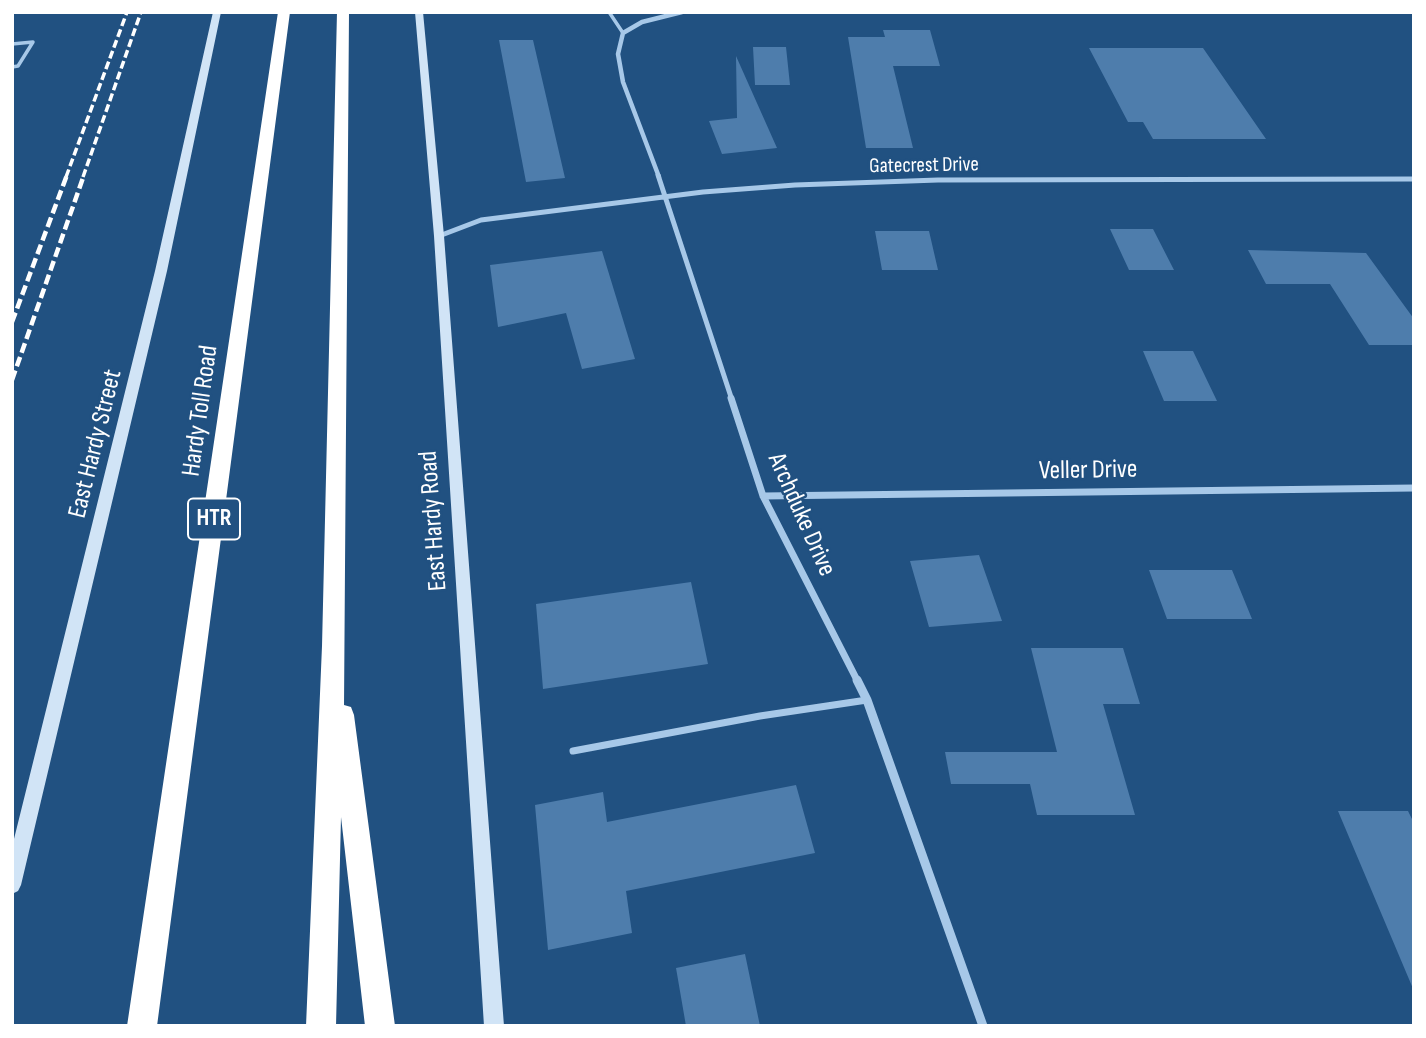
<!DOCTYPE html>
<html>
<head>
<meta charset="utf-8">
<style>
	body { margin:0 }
	#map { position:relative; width:1426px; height:1038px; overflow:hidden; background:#215181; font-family:"Sofia Sans Condensed",sans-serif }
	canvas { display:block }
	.frame { position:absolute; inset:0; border:14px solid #fff; pointer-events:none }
</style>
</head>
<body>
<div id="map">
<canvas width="1426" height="1038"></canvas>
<div class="frame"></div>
</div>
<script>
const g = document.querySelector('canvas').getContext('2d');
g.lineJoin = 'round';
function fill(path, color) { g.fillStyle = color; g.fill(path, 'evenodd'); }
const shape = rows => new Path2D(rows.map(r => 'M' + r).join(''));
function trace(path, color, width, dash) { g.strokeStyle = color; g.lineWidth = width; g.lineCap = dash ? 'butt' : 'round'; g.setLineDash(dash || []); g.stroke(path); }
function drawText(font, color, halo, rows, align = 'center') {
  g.font = font + ' "Sofia Sans Condensed",sans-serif'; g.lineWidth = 5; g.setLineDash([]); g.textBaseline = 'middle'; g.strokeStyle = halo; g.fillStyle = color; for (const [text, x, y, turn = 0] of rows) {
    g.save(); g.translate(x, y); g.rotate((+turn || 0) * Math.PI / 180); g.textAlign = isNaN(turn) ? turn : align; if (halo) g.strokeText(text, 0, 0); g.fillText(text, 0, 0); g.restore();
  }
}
fill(shape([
	[883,30,930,30,940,66,893,66,913,148,866,148,848,37,885,37],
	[499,40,533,40,565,178,526,182],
	[753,47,786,47,790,85,755,85],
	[1089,48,1203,48,1266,139,1153,139,1143,122,1128,122],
	[736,56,777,148,722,154,709,121,737,118],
	[1110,229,1153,229,1174,270,1129,270],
	[875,231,929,231,938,270,882,270],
	[1248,250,1366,253,1414,319,1414,345,1369,345,1330,284,1266,284],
	[602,251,635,359,582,369,566,313,498,327,490,265],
	[1143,351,1193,351,1217,401,1164,401],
	[979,555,1002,621,929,627,910,561],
	[1149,570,1232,570,1252,619,1167,619],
	[691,582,708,664,543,689,536,604],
	[1031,648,1123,648,1140,704,1103,704,1135,815,1037,815,1030,784,951,784,945,752,1057,752],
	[796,785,815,853,626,891,632,933,548,950,535,805,603,792,607,822],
	[1338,811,1408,811,1414,823,1414,991],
	[745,954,760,1026,686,1026,676,968]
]), '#4e7dac');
trace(shape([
	[609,12,623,33],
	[12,44,33,42,18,66,12,67]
]), '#a7c8e8', 3.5);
trace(shape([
	[573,751,760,716,867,700]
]), '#a7c8e8', 7);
trace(shape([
	[659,177,623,82,618,54,623,33,642,22,682,12]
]), '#a7c8e8', 4.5);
trace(shape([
	[658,175,732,400],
	[439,236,481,220,703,192,795,185,938,180,1414,179]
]), '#a7c8e8', 5);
trace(shape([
	[731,398,763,496,858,682],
	[763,496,1414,488]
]), '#a7c8e8', 7);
trace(shape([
	[857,680,867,700,983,1026]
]), '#a7c8e8', 9);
fill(shape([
	[213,12,221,12,167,271,21,885,18,891,12,894,12,847,155,271,213,12],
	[415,12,423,12,444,236,504,1026,484,1026,434,236,415,12]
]), '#d1e4f6');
fill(shape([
	[278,12,290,12,157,1026,127,1026,278,12],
	[337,12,349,12,344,705,351,707,354,715,395,1026,365,1026,341,817,336,1026,306,1026,322,646,337,12]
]), '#fff');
trace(shape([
	[66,177,127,12],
	[83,177,141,12]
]), '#fff', 3.5, [8, 3.5]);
trace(shape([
	[12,322,67,175],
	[12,380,84,175]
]), '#fff', 4.5, [10, 4.5]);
drawText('21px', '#fff', '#215181', [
	["Gatecrest Drive",924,166,-1]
]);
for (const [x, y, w] of [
	[214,519,52]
]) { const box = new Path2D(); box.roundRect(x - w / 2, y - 20.5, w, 41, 5); g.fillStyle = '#215181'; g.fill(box); trace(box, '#fff', 2); }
drawText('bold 24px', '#fff', null, [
	["HTR",214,519]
]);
drawText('26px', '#fff', '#215181', [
	["Hardy Toll Road",201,411,-82],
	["East Hardy Street",96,444,-76],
	["Veller Drive",1088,471,-1],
	["Archduke Drive",801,515,66],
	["East Hardy Road",434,521,-94]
]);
</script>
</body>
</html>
